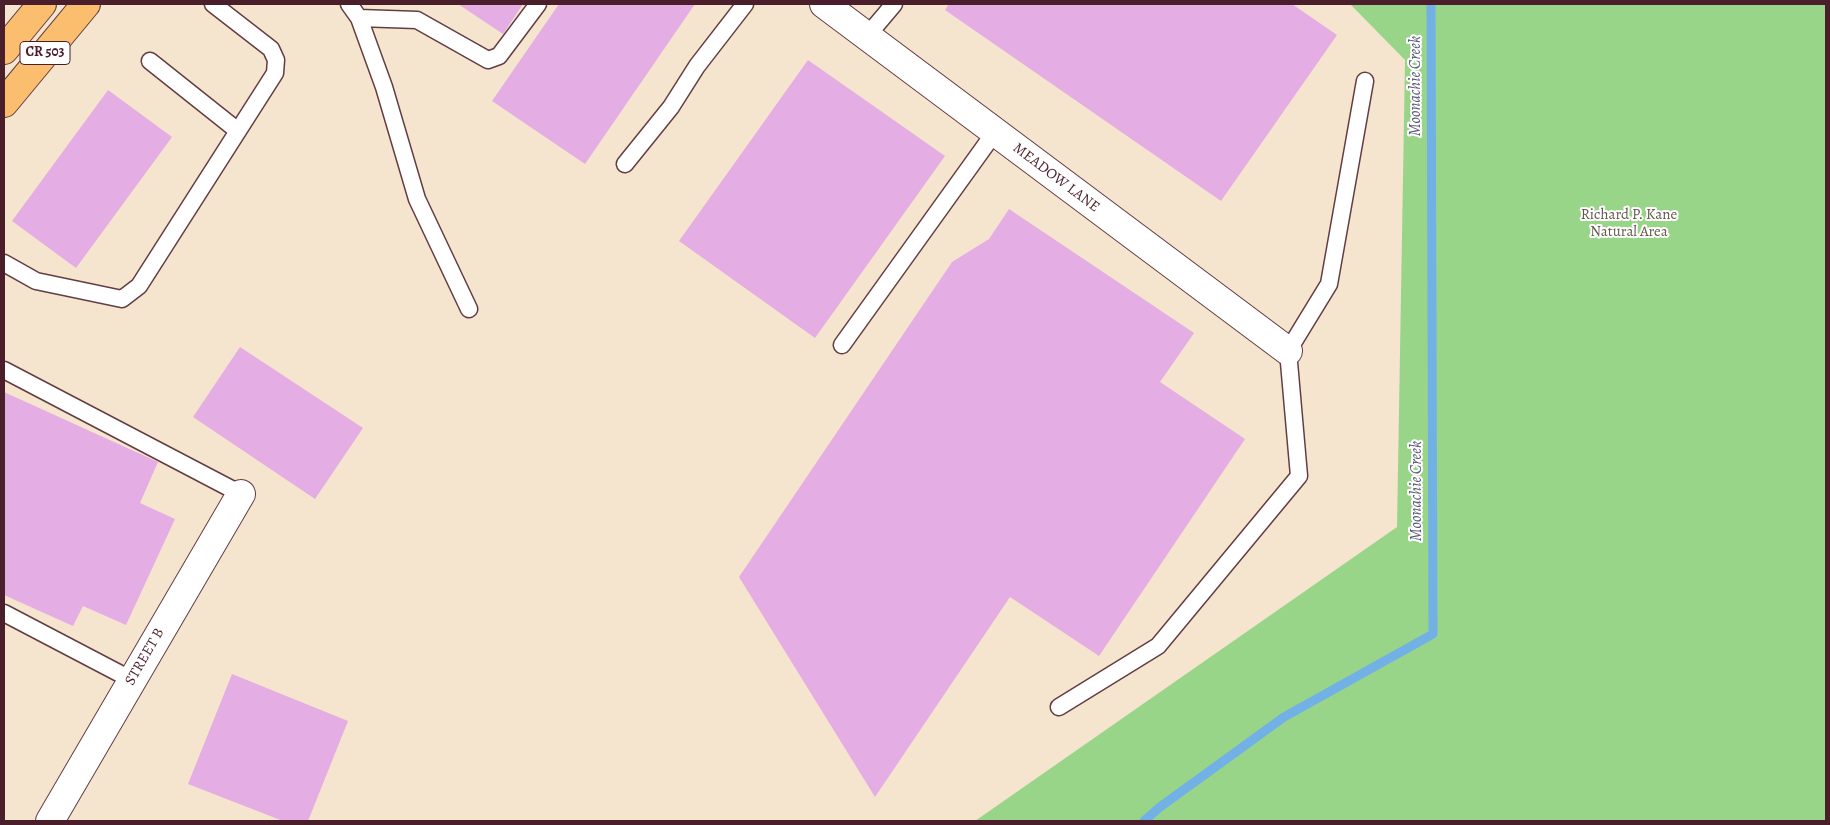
<!DOCTYPE html>
<html>
<head>
<meta charset="utf-8">
<style>
	body { margin:0 }
	#map { position:relative; width:1830px; height:825px; overflow:hidden; background:#f5e5ce; font-family:Alegreya,serif }
	canvas { display:block }
	.frame { position:absolute; inset:0; border:5px solid #4a1f2b; pointer-events:none }
</style>
</head>
<body>
<div id="map">
<canvas width="1830" height="825"></canvas>
<div class="frame"></div>
</div>
<script>
const g = document.querySelector('canvas').getContext('2d');
g.lineJoin = 'round';
function fill(path, color) { g.fillStyle = color; g.fill(path, 'evenodd'); }
const shape = rows => new Path2D(rows.map(r => 'M' + r).join(''));
function trace(path, color, width, dash) { g.strokeStyle = color; g.lineWidth = width; g.lineCap = dash ? 'butt' : 'round'; g.setLineDash(dash || []); g.stroke(path); }
function drawText(font, color, halo, rows, align = 'center') {
  g.font = font + ' Alegreya,serif'; g.lineWidth = 4; g.setLineDash([]); g.textBaseline = 'middle'; g.strokeStyle = halo; g.fillStyle = color; for (const [text, x, y, turn = 0] of rows) {
    g.save(); g.translate(x, y); g.rotate((+turn || 0) * Math.PI / 180); g.textAlign = isNaN(turn) ? turn : align; if (halo) g.strokeText(text, 0, 0); g.fillText(text, 0, 0); g.restore();
  }
}
fill(shape([
	[1350,4,1826,4,1826,821,975,821,1397,527,1405,60]
]), '#99d589');
trace(shape([
	[1144,821,1160,807,1284,717,1433,634,1431,4]
]), '#72b1e6', 9);
fill(shape([
	[458,4,523,4,503,34],
	[559,4,695,4,585,164,492,101],
	[949,4,1292,4,1337,35,1221,201,945,10],
	[808,60,945,156,815,338,679,241],
	[108,90,172,137,76,268,12,221],
	[1009,209,1194,333,1160,382,1245,439,1099,656,1010,597,875,797,739,577,952,262,989,239],
	[240,347,363,428,315,499,193,417],
	[4,392,158,462,140,503,175,519,126,625,83,606,73,626,4,595],
	[232,674,348,721,308,821,283,821,188,784]
]), '#e4ade3');
const service = shape([
	[349,4,359,18,417,20,488,60,499,56,538,4],
	[359,18,384,87,417,199,469,309],
	[867,36,894,4],
	[150,61,238,131],
	[625,164,671,107,697,66,745,4],
	[4,263,36,281,122,299,139,286,275,73,276,60,271,49,213,4],
	[842,345,995,132],
	[4,370,241,494],
	[4,613,132,680],
	[1059,707,1158,646,1299,476,1288,351,1329,284,1365,81]
]);
const minor = shape([
	[824,4,1288,351],
	[50,821,241,494]
]);
const primary = shape([
	[4,50,42,4],
	[4,103,86,4]
]);
trace(service, '#643d43', 19);
trace(minor, '#643d43', 30);
trace(primary, '#643d43', 30);
trace(service, '#fff', 16);
trace(minor, '#fff', 28);
trace(primary, '#fbbd6e', 28);
for (const [x, y, w] of [
	[45,53,50]
]) { const box = new Path2D(); box.roundRect(x - w / 2, y - 11.5, w, 23, 4); g.fillStyle = '#fff'; g.fill(box); trace(box, '#4a1f2b', 1); }
drawText('bold 14px', '#4a1f2b', null, [
	["CR 503",45,53]
]);
drawText('15px', '#4a1f2b', '#fff', [
	["MEADOW LANE",1056,178,37],
	["STREET B",145,657,-60]
]);
drawText('15px', '#625647', '#fff', [
	["Richard P. Kane",1629,215],
	["Natural Area",1629,232]
]);
drawText('italic 16px', '#5a5976', '#fff', [
	["Moonachie Creek",1416,86,-90],
	["Moonachie Creek",1417,491,-90]
]);
</script>
</body>
</html>
